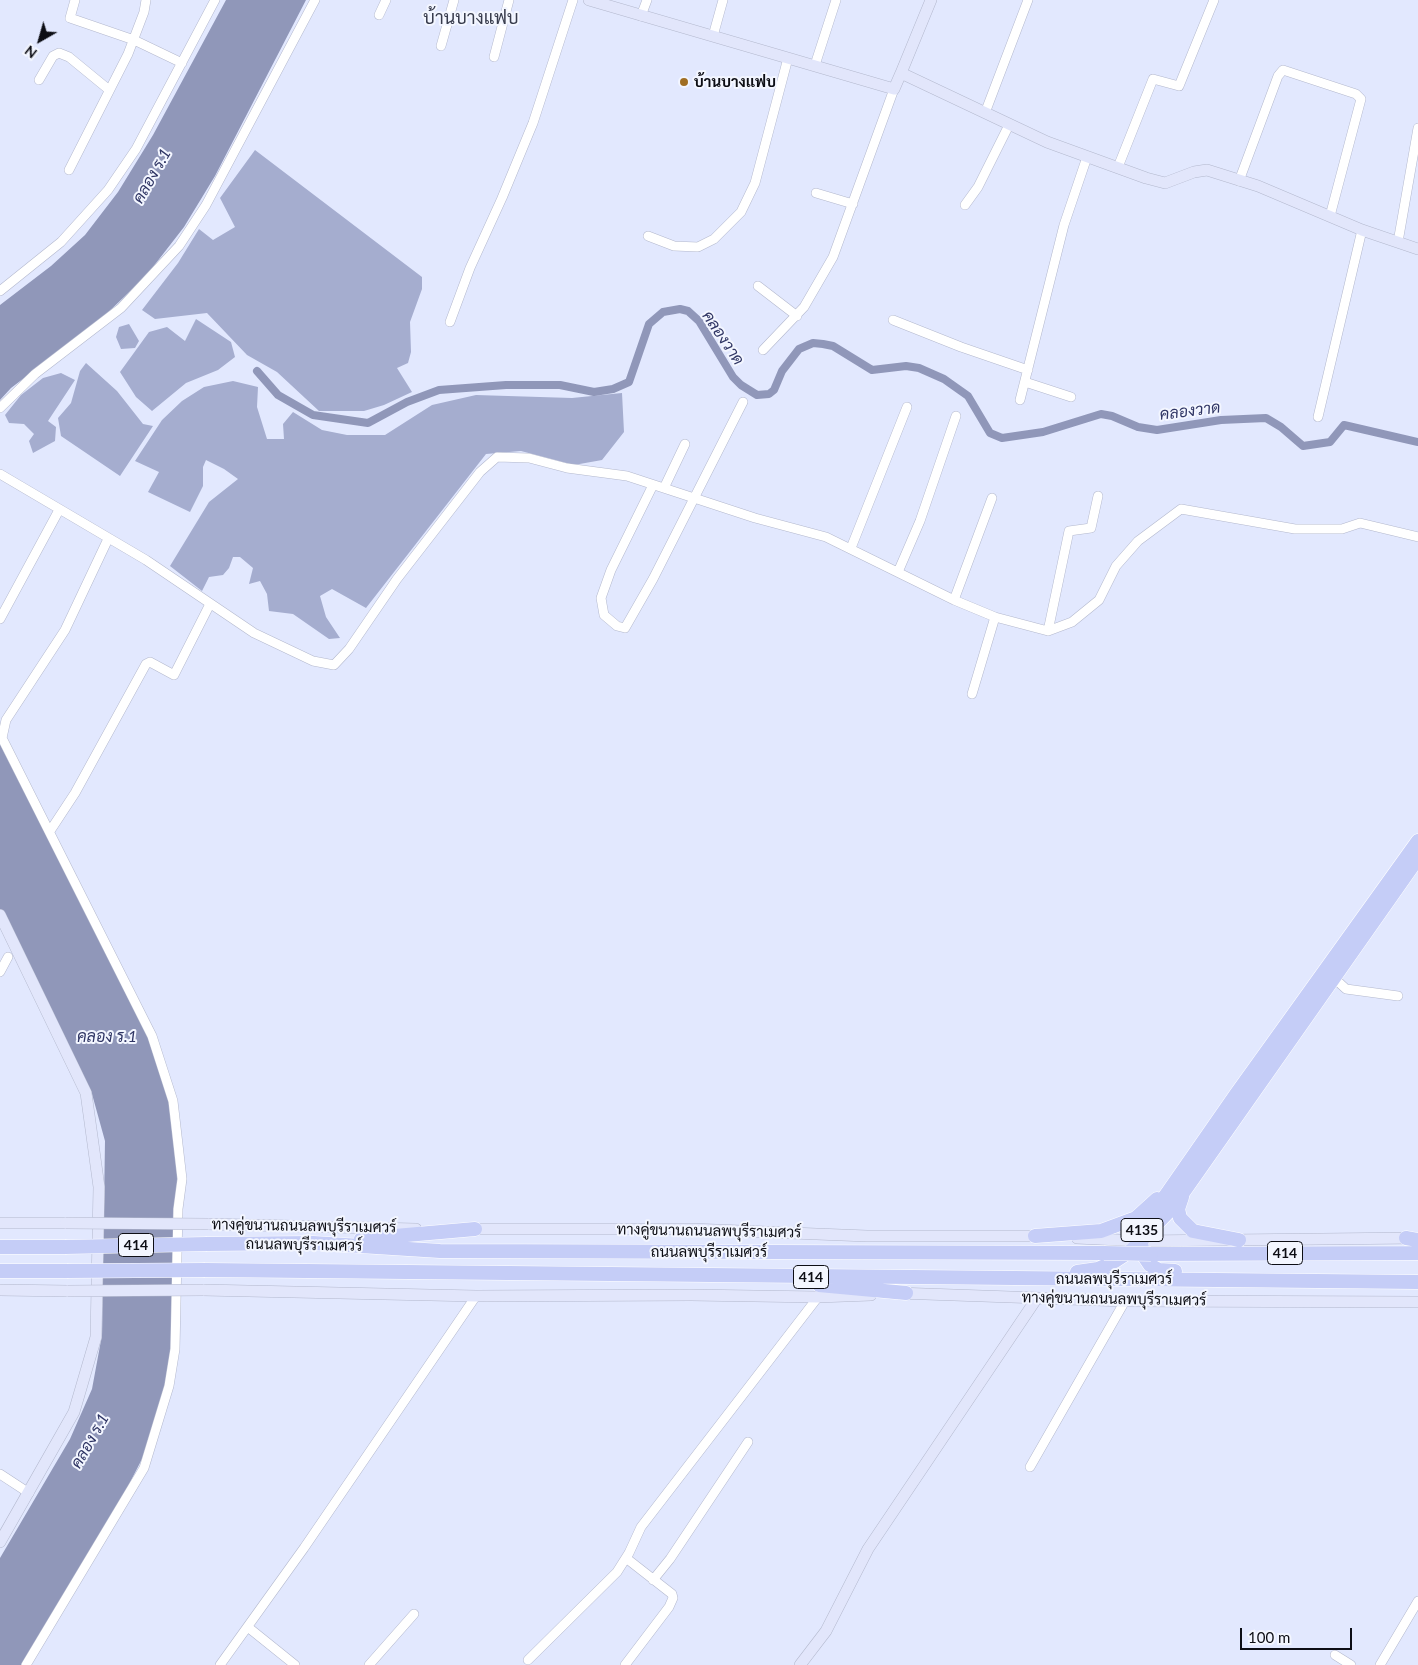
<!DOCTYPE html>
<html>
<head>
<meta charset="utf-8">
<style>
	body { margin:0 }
	#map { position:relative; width:1418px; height:1665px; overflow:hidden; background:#e2e8fe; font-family:Lato,sans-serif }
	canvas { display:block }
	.north { position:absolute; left:15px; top:15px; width:50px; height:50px; -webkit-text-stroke:4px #f3f6ff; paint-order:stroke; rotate:218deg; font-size:14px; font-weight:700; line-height:20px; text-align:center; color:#0d0e15 }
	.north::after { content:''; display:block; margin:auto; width:18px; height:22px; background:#0d0e15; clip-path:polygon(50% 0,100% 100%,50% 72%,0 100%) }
	.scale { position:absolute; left:1240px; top:1628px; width:112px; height:22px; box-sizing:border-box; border:2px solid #0d0e15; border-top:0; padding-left:6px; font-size:15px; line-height:18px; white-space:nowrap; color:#0d0e15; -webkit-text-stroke:4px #f3f6ff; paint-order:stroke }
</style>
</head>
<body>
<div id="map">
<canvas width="1418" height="1665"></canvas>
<div class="north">N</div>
<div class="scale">100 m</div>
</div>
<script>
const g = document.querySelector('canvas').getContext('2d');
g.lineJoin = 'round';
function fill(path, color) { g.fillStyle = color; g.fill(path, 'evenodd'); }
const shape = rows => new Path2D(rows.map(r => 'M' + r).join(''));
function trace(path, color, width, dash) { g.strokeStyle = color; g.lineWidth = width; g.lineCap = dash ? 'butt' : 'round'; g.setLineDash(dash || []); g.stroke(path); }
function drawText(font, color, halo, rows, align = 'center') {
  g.font = font + ' Lato,Sarabun,sans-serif'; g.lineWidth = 4; g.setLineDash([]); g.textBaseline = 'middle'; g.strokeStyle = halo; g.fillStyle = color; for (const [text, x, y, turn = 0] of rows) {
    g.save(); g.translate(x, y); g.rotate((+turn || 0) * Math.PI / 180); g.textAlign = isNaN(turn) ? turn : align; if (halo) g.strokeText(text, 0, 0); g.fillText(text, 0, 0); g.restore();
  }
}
fill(shape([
	[255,150,422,277,422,289,410,322,411,352,408,363,397,368,412,392,384,405,364,411,319,411,277,372,247,355,207,313,155,319,142,310,178,263,199,229,213,240,235,227,220,198],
	[196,319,231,342,235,357,218,370,186,383,152,411,136,397,120,372,149,332,167,327,185,341],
	[129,324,139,341,135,348,121,349,116,337,119,327],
	[86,363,117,391,143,424,153,426,120,476,61,436,58,418,71,403,80,371],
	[61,373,75,380,48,421,56,427,55,441,33,453,29,441,34,434,24,424,9,423,5,415,21,395,43,378],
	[233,381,258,387,257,407,267,439,284,439,283,424,293,412,322,430,347,435,385,435,432,405,476,395,572,398,622,393,624,432,602,460,574,465,521,451,486,454,366,608,332,589,320,596,326,617,340,638,329,639,293,614,269,611,267,594,260,581,249,584,253,568,240,557,233,557,229,568,223,575,209,577,202,591,170,566,209,502,238,479,224,469,206,460,203,467,203,486,190,512,148,492,159,472,135,461,162,420,182,401,204,387]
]), '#a5adcf');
fill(shape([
	[226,0,306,0,215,176,184,227,146,276,99,321,11,388,0,400,0,305,51,266,85,235,118,192,153,135],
	[0,744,151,1041,170,1101,180,1175,173,1349,167,1385,143,1457,120,1502,21,1665,0,1665,0,1558,70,1439,92,1389,102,1335,105,1141,92,1094,0,912]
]), '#9097b9');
trace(shape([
	[257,371,278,395,313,415,368,423,407,402,439,390,506,385,560,385,594,392,613,389,629,382,649,324,663,312,680,309,688,311,699,321,733,377,741,385,757,395,769,394,774,390,782,371,799,349,813,343,823,344,833,346,872,370,906,366,919,368,944,379,968,396,990,433,1002,438,1043,432,1101,414,1112,416,1138,427,1157,430,1221,420,1266,418,1281,427,1303,446,1330,442,1344,425,1418,442]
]), '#9097b9', 8);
const street = shape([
	[75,0,70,18,134,40,182,63],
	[379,15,386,0],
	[641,16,647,0],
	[713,36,723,0],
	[441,46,454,0],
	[494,57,509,0],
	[815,65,836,0],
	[39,80,53,56,59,53,69,57,108,89],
	[985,113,1028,0],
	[1118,167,1153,79,1179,86,1214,0],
	[69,170,128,54,144,12,146,0],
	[1239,181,1278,76,1283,70,1356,94,1361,99,1330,216],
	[816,193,853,204],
	[965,205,978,187,1009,125],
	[648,236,674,246,698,247,714,239,741,212,755,183,788,58],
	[1398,242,1418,128],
	[758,286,797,316],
	[0,291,61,242,108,190,136,149,215,0],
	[893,320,961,347,1028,370],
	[450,322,470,268,502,198,533,123,573,0],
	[763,350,804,307,833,257,894,89],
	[1025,382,1071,397],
	[1020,400,1064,225,1087,157],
	[0,408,35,374,121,308,179,246,206,205,315,0],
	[1318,417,1362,230],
	[0,474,146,560,254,633,313,661,334,665,349,649,397,579,480,472,497,457,529,458,567,468,627,476,755,518,826,537,954,600,995,617,1048,631,1072,622,1099,600,1116,566,1138,541,1181,509,1295,529,1342,529,1360,523,1418,537],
	[653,485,611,570,601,598,604,615,617,626,625,628,653,579,743,402],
	[664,488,685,444],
	[851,548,907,407],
	[898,572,920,521,956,416],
	[954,600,992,498],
	[0,619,59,510],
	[1048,631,1069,531,1091,528,1098,496],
	[972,694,995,617],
	[0,734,152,1036,173,1101,182,1179,178,1209,175,1349,169,1386,144,1468,26,1665],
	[2,738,6,720,65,630,108,539],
	[50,831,75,793,146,664,150,662,174,675,210,604],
	[0,972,8,957],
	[1333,977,1346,989,1398,996],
	[1030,1467,1125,1301],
	[0,1474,29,1493],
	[653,1580,670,1559,748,1442],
	[249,1628,295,1665],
	[1335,1655,1351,1665],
	[528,1660,617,1572,629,1553,641,1527,818,1297],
	[220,1665,304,1548,476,1296],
	[369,1665,414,1614],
	[625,1665,669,1607,673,1598,672,1594,626,1558],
	[1380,1665,1418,1601]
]);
const secondary = shape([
	[589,0,894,89,901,73,1047,142,1146,178,1165,183,1194,172,1207,170,1258,186,1362,230,1418,249],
	[901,73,931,0],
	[0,915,86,1093,99,1187,96,1337,74,1412,0,1542],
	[0,1223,66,1223],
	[208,1224,416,1229],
	[467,1229,691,1229,867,1236,1043,1236],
	[1077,1238,1140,1241,1413,1238],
	[0,1290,68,1291],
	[203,1290,476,1296,691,1295,818,1297,871,1295],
	[897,1293,1125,1301,1418,1302],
	[800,1665,826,1631,868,1549,1037,1298]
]);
const primary = shape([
	[1182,1197,1178,1209,1180,1218,1193,1231,1239,1240],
	[1035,1236,1101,1231,1136,1218,1157,1199],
	[1406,1238,1418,1240],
	[361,1239,475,1229],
	[207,1244,313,1243,440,1251,1104,1253],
	[0,1247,65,1247],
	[1151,1254,1418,1253],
	[205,1270,1418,1282],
	[0,1271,67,1271],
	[1175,1271,1159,1270,1150,1265,1144,1256,1140,1241,1141,1231,1237,1093,1418,841],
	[1077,1272,1098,1269,1112,1263,1132,1250,1173,1207,1418,858],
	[819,1285,906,1293]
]);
trace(street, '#b3b8cd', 10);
trace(secondary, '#b3b8cd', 12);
trace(primary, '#fff', 15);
trace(street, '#fff', 9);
trace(secondary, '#e2e6fb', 11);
trace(primary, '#c5cdf7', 14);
const secondaryBridge = shape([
	[66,1223,208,1224],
	[68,1291,203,1290]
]);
const primaryBridge = shape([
	[65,1247,207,1244],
	[1104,1253,1151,1254],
	[67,1271,205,1270]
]);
trace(secondaryBridge, '#b3b8cd', 12, []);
trace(primaryBridge, '#fff', 15, []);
trace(secondaryBridge, '#e2e6fb', 11);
trace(primaryBridge, '#c5cdf7', 14);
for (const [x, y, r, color] of [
	[684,82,5,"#a06e23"]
]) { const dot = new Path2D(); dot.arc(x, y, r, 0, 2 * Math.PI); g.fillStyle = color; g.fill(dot); trace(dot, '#f3f6ff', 2); }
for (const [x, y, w] of [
	[1142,1230,42],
	[136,1245,35],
	[1285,1253,35],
	[811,1277,35]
]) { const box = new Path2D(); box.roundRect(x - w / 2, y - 11.5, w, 23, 4); g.fillStyle = '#f3f6ff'; g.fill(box); trace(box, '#0d0e15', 1); }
drawText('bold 14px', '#0d0e15', null, [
	["4135",1142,1230],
	["414",136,1245],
	["414",1285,1253],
	["414",811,1277]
]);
drawText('bold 15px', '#0d0e15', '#f3f6ff', [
	["บ้านบางแฟบ",694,82]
], 'left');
drawText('15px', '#0d0e15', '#f3f6ff', [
	["ทางคู่ขนานถนนลพบุรีราเมศวร์",304,1226,1],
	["ทางคู่ขนานถนนลพบุรีราเมศวร์",709,1231,1],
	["ถนนลพบุรีราเมศวร์",304,1245,1],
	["ถนนลพบุรีราเมศวร์",709,1252],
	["ถนนลพบุรีราเมศวร์",1114,1279],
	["ทางคู่ขนานถนนลพบุรีราเมศวร์",1114,1299,1]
]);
drawText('italic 16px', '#303665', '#f3f6ff', [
	["คลอง ร.1",152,176,-60],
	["คลองวาด",723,338,56],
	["คลองวาด",1190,411,-7],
	["คลอง ร.1",107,1037],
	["คลอง ร.1",90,1441,-60]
]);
drawText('18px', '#383c4d', '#f3f6ff', [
	["บ้านบางแฟบ",471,18]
]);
</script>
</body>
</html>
